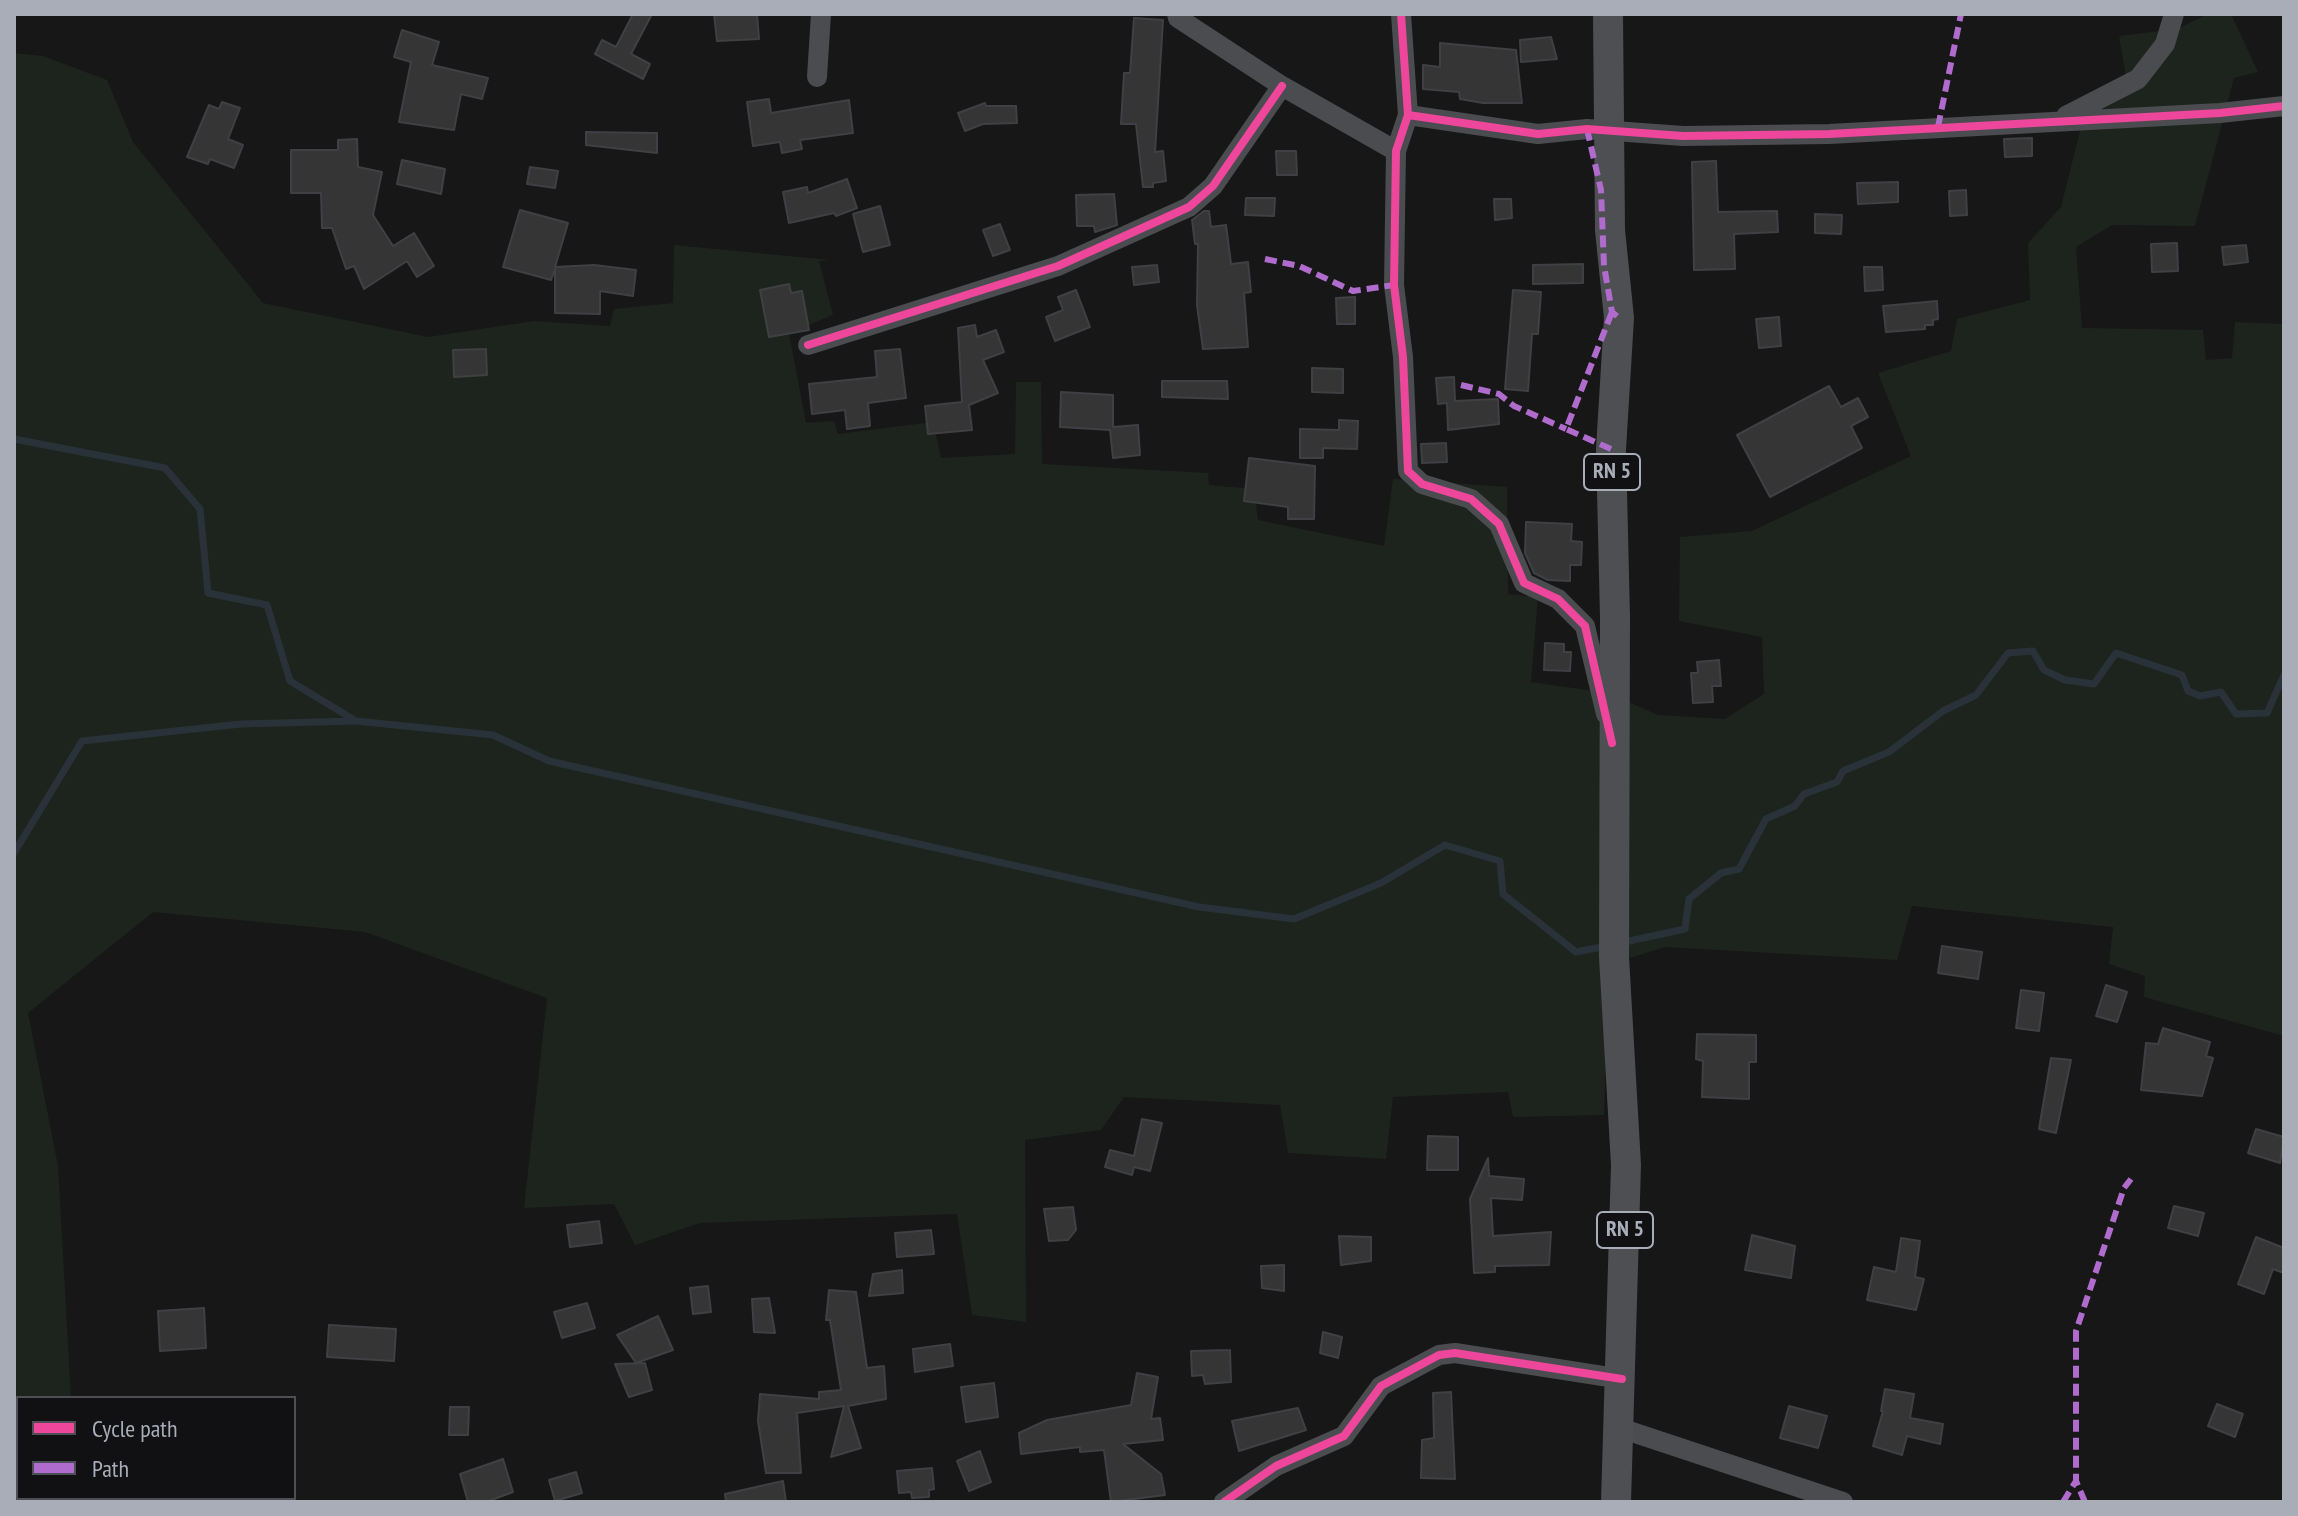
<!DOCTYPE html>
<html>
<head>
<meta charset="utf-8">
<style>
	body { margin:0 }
	#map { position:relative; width:2298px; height:1516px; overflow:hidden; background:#171717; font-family:"PT Sans Narrow",sans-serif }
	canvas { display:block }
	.frame { position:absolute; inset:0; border:16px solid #a8adb8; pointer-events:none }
	.legend { position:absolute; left:16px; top:1396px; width:280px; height:104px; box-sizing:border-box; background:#111113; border:2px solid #4d4f55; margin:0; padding:10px 14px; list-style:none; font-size:24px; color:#a8adb8 }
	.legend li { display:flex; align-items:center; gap:16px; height:40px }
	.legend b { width:40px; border:2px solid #4d4f55 }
</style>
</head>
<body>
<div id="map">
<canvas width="2298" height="1516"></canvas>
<div class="frame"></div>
<ul class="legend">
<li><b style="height:10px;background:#ed469a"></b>Cycle path</li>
<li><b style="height:10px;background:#b06ccc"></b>Path</li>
</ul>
</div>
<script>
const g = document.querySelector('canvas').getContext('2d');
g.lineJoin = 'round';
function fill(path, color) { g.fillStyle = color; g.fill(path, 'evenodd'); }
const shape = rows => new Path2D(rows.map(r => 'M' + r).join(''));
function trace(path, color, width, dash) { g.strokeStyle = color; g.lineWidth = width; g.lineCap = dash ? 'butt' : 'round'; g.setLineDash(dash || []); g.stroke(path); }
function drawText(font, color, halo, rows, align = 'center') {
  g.font = font + ' "PT Sans Narrow",sans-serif'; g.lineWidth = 8; g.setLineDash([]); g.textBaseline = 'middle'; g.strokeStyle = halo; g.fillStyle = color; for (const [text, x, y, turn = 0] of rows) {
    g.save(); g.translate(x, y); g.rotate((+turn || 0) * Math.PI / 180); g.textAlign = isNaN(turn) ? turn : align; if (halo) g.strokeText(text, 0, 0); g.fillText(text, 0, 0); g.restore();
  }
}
fill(shape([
	[2208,14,2231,14,2258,72,2234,78,2195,226,2112,225,2076,247,2082,328,2203,330,2206,360,2232,358,2235,322,2284,324,2284,1036,2144,997,2145,976,2109,964,2113,927,1912,906,1897,960,1665,947,1608,965,1604,1115,1513,1117,1508,1092,1393,1097,1386,1159,1288,1153,1280,1105,1124,1097,1101,1130,1025,1140,1026,1322,972,1315,957,1214,700,1223,635,1245,614,1204,524,1208,547,998,365,932,153,912,28,1013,58,1166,71,1398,18,1398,18,1498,108,1498,111,1502,14,1502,14,53,43,56,107,80,133,142,263,303,428,337,534,321,610,326,614,309,673,303,674,245,830,260,819,261,833,315,789,333,806,423,834,421,838,434,933,422,941,458,1015,454,1016,382,1041,382,1042,464,1208,473,1209,485,1254,489,1258,520,1384,546,1393,479,1507,487,1508,594,1538,597,1531,682,1608,693,1658,715,1725,719,1764,694,1762,637,1679,621,1680,537,1752,531,1911,456,1878,373,1951,351,1957,319,2030,300,2028,243,2061,207,2083,119,2129,95,2119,36,2177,29]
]), '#1d241e');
trace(shape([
	[14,439,165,468,200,509,208,593,267,605,290,681,356,721,493,735,549,761,1199,907,1294,919,1381,883,1445,845,1500,861,1503,894,1576,952,1607,946],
	[14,853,82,741,241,724,356,721],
	[1620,943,1685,929,1689,899,1721,873,1739,869,1766,819,1795,806,1804,794,1837,782,1843,771,1889,752,1943,711,1976,695,2008,653,2033,651,2044,670,2065,680,2094,684,2116,653,2182,675,2188,691,2200,696,2221,692,2236,714,2267,713,2284,675]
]), '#2a3239', 7);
const building = shape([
	[633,14,652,14,631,54,650,64,643,79,595,54,602,40,616,47,633,14],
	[714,14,757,14,759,39,717,41,714,14],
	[1134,18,1163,20,1155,152,1163,151,1166,181,1153,183,1153,187,1143,187,1136,124,1121,124,1124,73,1130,73,1134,18],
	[402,30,439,42,432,65,488,78,482,99,461,94,454,130,399,122,411,62,394,57,402,30],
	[1551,37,1557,59,1521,62,1520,40,1551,37],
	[1440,43,1516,50,1522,103,1483,103,1460,99,1459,92,1423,89,1423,65,1440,67,1440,43],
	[769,99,771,113,849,100,853,133,800,140,802,149,782,153,780,142,753,146,747,102,769,99],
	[222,102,240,108,228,139,243,145,234,168,210,159,208,164,187,157,209,105,219,109,222,102],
	[985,103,986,106,1016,106,1017,123,983,124,965,131,958,113,985,103],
	[586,132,657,133,657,153,586,145,586,132],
	[2032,138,2032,156,2005,157,2004,139,2032,138],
	[357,139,358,167,382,172,373,215,393,246,414,233,434,266,417,277,407,261,364,289,354,266,346,269,332,228,322,228,321,193,291,193,291,150,338,150,338,140,357,139],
	[1276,151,1296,151,1297,175,1277,175,1276,151],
	[402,160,445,169,441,194,397,184,402,160],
	[1716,161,1718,212,1777,211,1778,232,1734,234,1735,269,1694,270,1692,162,1716,161],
	[530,167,558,171,555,188,527,184,530,167],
	[847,179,857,208,836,216,834,213,789,223,783,192,807,187,808,193,847,179],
	[1898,182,1898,202,1858,204,1857,183,1898,182],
	[1966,190,1967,215,1950,216,1949,191,1966,190],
	[1114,194,1117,225,1095,232,1094,226,1077,226,1076,195,1114,194],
	[1246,198,1275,198,1274,216,1245,215,1246,198],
	[1494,199,1511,199,1512,218,1495,220,1494,199],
	[880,206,890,245,863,252,853,214,880,206],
	[520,210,568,223,555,267,594,265,636,270,633,296,600,291,600,314,555,313,555,269,551,280,503,267,520,210],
	[1204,211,1209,211,1211,227,1226,225,1231,264,1248,262,1251,292,1244,293,1248,347,1203,349,1197,305,1198,244,1195,244,1192,220,1204,211],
	[1815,214,1842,215,1841,234,1815,233,1815,214],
	[1000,224,1010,250,993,256,983,230,1000,224],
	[2177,243,2178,271,2152,272,2151,244,2177,243],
	[2246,245,2248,262,2224,265,2222,247,2246,245],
	[1583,264,1583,283,1533,284,1533,265,1583,264],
	[1157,265,1159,282,1134,285,1132,267,1157,265],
	[1864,267,1882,267,1883,290,1865,291,1864,267],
	[789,284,791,293,802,291,809,330,769,337,760,290,789,284],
	[1076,290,1090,327,1055,341,1046,317,1063,310,1058,297,1076,290],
	[1513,290,1541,292,1538,334,1532,334,1528,391,1505,389,1513,290],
	[1355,297,1355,324,1337,324,1336,298,1355,297],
	[1937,301,1938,319,1933,320,1933,325,1925,325,1925,329,1886,332,1883,306,1937,301],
	[1779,317,1781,346,1759,348,1756,319,1779,317],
	[975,325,977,337,996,330,1004,352,983,360,998,393,969,405,972,430,928,434,925,406,962,402,958,328,975,325],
	[486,349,487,375,454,377,453,350,486,349],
	[900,349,906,398,868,403,870,426,847,429,845,410,812,414,809,384,877,377,875,351,900,349],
	[1312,368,1343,369,1343,393,1312,392,1312,368],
	[1454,377,1455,401,1498,399,1499,424,1448,430,1447,403,1438,404,1436,378,1454,377],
	[1162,381,1227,381,1228,399,1162,397,1162,381],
	[1829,386,1841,407,1858,398,1868,417,1851,426,1862,448,1770,497,1737,435,1829,386],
	[1061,392,1113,395,1113,427,1138,425,1140,455,1113,458,1110,430,1060,427,1061,392],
	[1339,420,1358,421,1357,449,1323,448,1323,458,1300,458,1300,429,1339,430,1339,420],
	[1446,443,1447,462,1422,463,1421,444,1446,443],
	[1249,458,1315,466,1314,519,1288,519,1288,507,1244,501,1249,458],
	[1526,522,1572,524,1571,541,1582,542,1581,565,1570,565,1570,581,1548,580,1534,573,1525,553,1526,522],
	[1545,643,1564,644,1564,652,1571,652,1570,671,1544,670,1545,643],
	[1719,660,1721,686,1712,686,1713,702,1693,703,1691,673,1698,673,1697,662,1719,660],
	[1942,946,1982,952,1978,979,1938,973,1942,946],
	[2106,985,2127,992,2117,1022,2096,1016,2106,985],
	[2021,990,2044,993,2039,1031,2016,1028,2021,990],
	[2163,1028,2210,1042,2206,1056,2213,1058,2202,1096,2141,1090,2146,1043,2158,1044,2163,1028],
	[1697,1034,1756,1035,1756,1062,1749,1062,1749,1099,1702,1097,1703,1061,1696,1059,1697,1034],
	[2051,1058,2071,1060,2056,1133,2039,1129,2051,1058],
	[1142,1119,1162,1123,1150,1171,1134,1167,1132,1175,1105,1167,1110,1150,1134,1156,1142,1119],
	[2256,1129,2284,1137,2280,1163,2248,1153,2256,1129],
	[1428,1136,1458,1137,1458,1170,1427,1170,1428,1136],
	[1488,1158,1489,1176,1524,1179,1522,1200,1491,1198,1493,1236,1551,1232,1549,1265,1495,1266,1495,1272,1474,1273,1470,1199,1488,1158],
	[2174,1206,2204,1213,2198,1236,2168,1228,2174,1206],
	[1073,1207,1076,1230,1068,1240,1049,1241,1044,1209,1073,1207],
	[599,1221,602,1243,570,1247,567,1225,599,1221],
	[931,1230,934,1254,897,1257,895,1233,931,1230],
	[1752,1235,1795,1246,1791,1278,1745,1270,1752,1235],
	[1339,1236,1371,1237,1371,1261,1341,1265,1339,1236],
	[2256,1237,2284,1248,2284,1273,2273,1269,2264,1294,2238,1284,2256,1237],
	[1901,1238,1920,1241,1915,1277,1924,1279,1916,1310,1867,1300,1874,1267,1896,1272,1901,1238],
	[1284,1265,1284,1291,1262,1288,1261,1266,1284,1265],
	[902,1270,903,1293,869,1296,873,1274,902,1270],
	[708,1286,711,1312,693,1314,690,1288,708,1286],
	[829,1290,856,1292,867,1368,884,1366,886,1399,848,1406,861,1448,831,1457,844,1406,797,1413,801,1473,766,1473,758,1421,760,1394,819,1399,819,1392,841,1390,830,1320,826,1320,829,1290],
	[769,1298,775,1333,754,1332,752,1299,769,1298],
	[587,1303,595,1328,562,1338,554,1312,587,1303],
	[204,1308,206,1348,160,1351,158,1311,204,1308],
	[658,1316,673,1350,636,1363,617,1335,658,1316],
	[329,1325,396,1329,394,1361,327,1357,329,1325],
	[1323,1332,1342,1337,1338,1358,1320,1353,1323,1332],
	[950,1344,953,1366,915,1372,913,1349,950,1344],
	[1230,1350,1231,1382,1205,1384,1203,1375,1192,1376,1191,1351,1230,1350],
	[645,1363,652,1390,629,1397,615,1364,645,1363],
	[1137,1373,1158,1377,1151,1419,1160,1418,1163,1440,1123,1444,1161,1474,1165,1495,1111,1502,1104,1450,1080,1452,1080,1447,1021,1454,1019,1433,1047,1420,1131,1405,1137,1373],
	[994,1383,998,1417,966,1422,961,1387,994,1383],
	[1885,1389,1914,1394,1910,1418,1943,1424,1940,1444,1907,1436,1902,1455,1873,1446,1883,1411,1881,1411,1885,1389],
	[1451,1392,1455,1479,1421,1478,1422,1440,1434,1438,1433,1393,1451,1392],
	[2217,1404,2243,1414,2235,1437,2208,1426,2217,1404],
	[1789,1406,1827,1416,1818,1448,1780,1438,1789,1406],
	[450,1407,469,1407,468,1435,449,1435,450,1407],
	[1298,1408,1306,1430,1239,1451,1232,1421,1298,1408],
	[980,1451,991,1482,969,1491,957,1461,980,1451],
	[503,1459,513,1492,486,1502,468,1502,460,1474,503,1459],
	[932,1468,934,1489,929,1490,929,1497,912,1498,911,1492,899,1493,897,1471,932,1468],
	[576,1472,582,1493,555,1501,549,1480,576,1472],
	[783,1481,786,1502,726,1502,725,1494,783,1481]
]);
fill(building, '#353536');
trace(building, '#3f4043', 2);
trace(shape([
	[1177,14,1178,18,1282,86,1396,151],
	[1401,14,1408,115,1396,151,1394,285,1403,357,1408,471,1422,484,1471,499,1499,524,1524,583,1558,599,1585,626,1606,714],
	[817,77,821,14],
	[1408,115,1538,134,1587,129,1683,136,1829,134,2220,113,2284,106],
	[2066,116,2138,79,2165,44,2174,14],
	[808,345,1058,266,1189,207,1213,186,1282,86],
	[1620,1428,1843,1502],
	[1224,1502,1276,1466,1344,1436,1381,1386,1439,1355,1455,1353,1622,1379]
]), '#4b4c50', 20);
trace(shape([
	[1608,14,1610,230,1619,318,1611,449,1615,617,1614,957,1626,1165,1616,1502]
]), '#4d4f52', 30);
trace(shape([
	[1938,127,1961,14],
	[1587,129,1601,190,1604,266,1612,312,1619,318],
	[1265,259,1299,266,1353,291,1394,285],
	[1461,385,1499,394,1514,406,1566,429],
	[1611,449,1566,429,1612,312],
	[2063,1502,2076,1481],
	[2085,1502,2076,1481,2076,1331,2124,1188,2131,1179]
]), '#b06ccc', 6, [12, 6]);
trace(shape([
	[1401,14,1408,115,1396,151,1394,285,1403,357,1408,471,1422,484,1471,499,1499,524,1524,583,1558,599,1585,626,1612,743],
	[1408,115,1538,134,1587,129,1683,136,1829,134,2220,113,2284,106],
	[808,345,1058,266,1189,207,1213,186,1282,86],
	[1224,1502,1276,1466,1344,1436,1381,1386,1439,1355,1455,1353,1622,1379]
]), '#ed469a', 8);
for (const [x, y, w] of [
	[1612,472,56],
	[1625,1230,56]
]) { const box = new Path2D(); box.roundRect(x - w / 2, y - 18, w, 36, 6); g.fillStyle = '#111113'; g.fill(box); trace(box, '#a8adb8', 2); }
drawText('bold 22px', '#a8adb8', null, [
	["RN 5",1612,472],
	["RN 5",1625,1230]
]);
</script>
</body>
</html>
